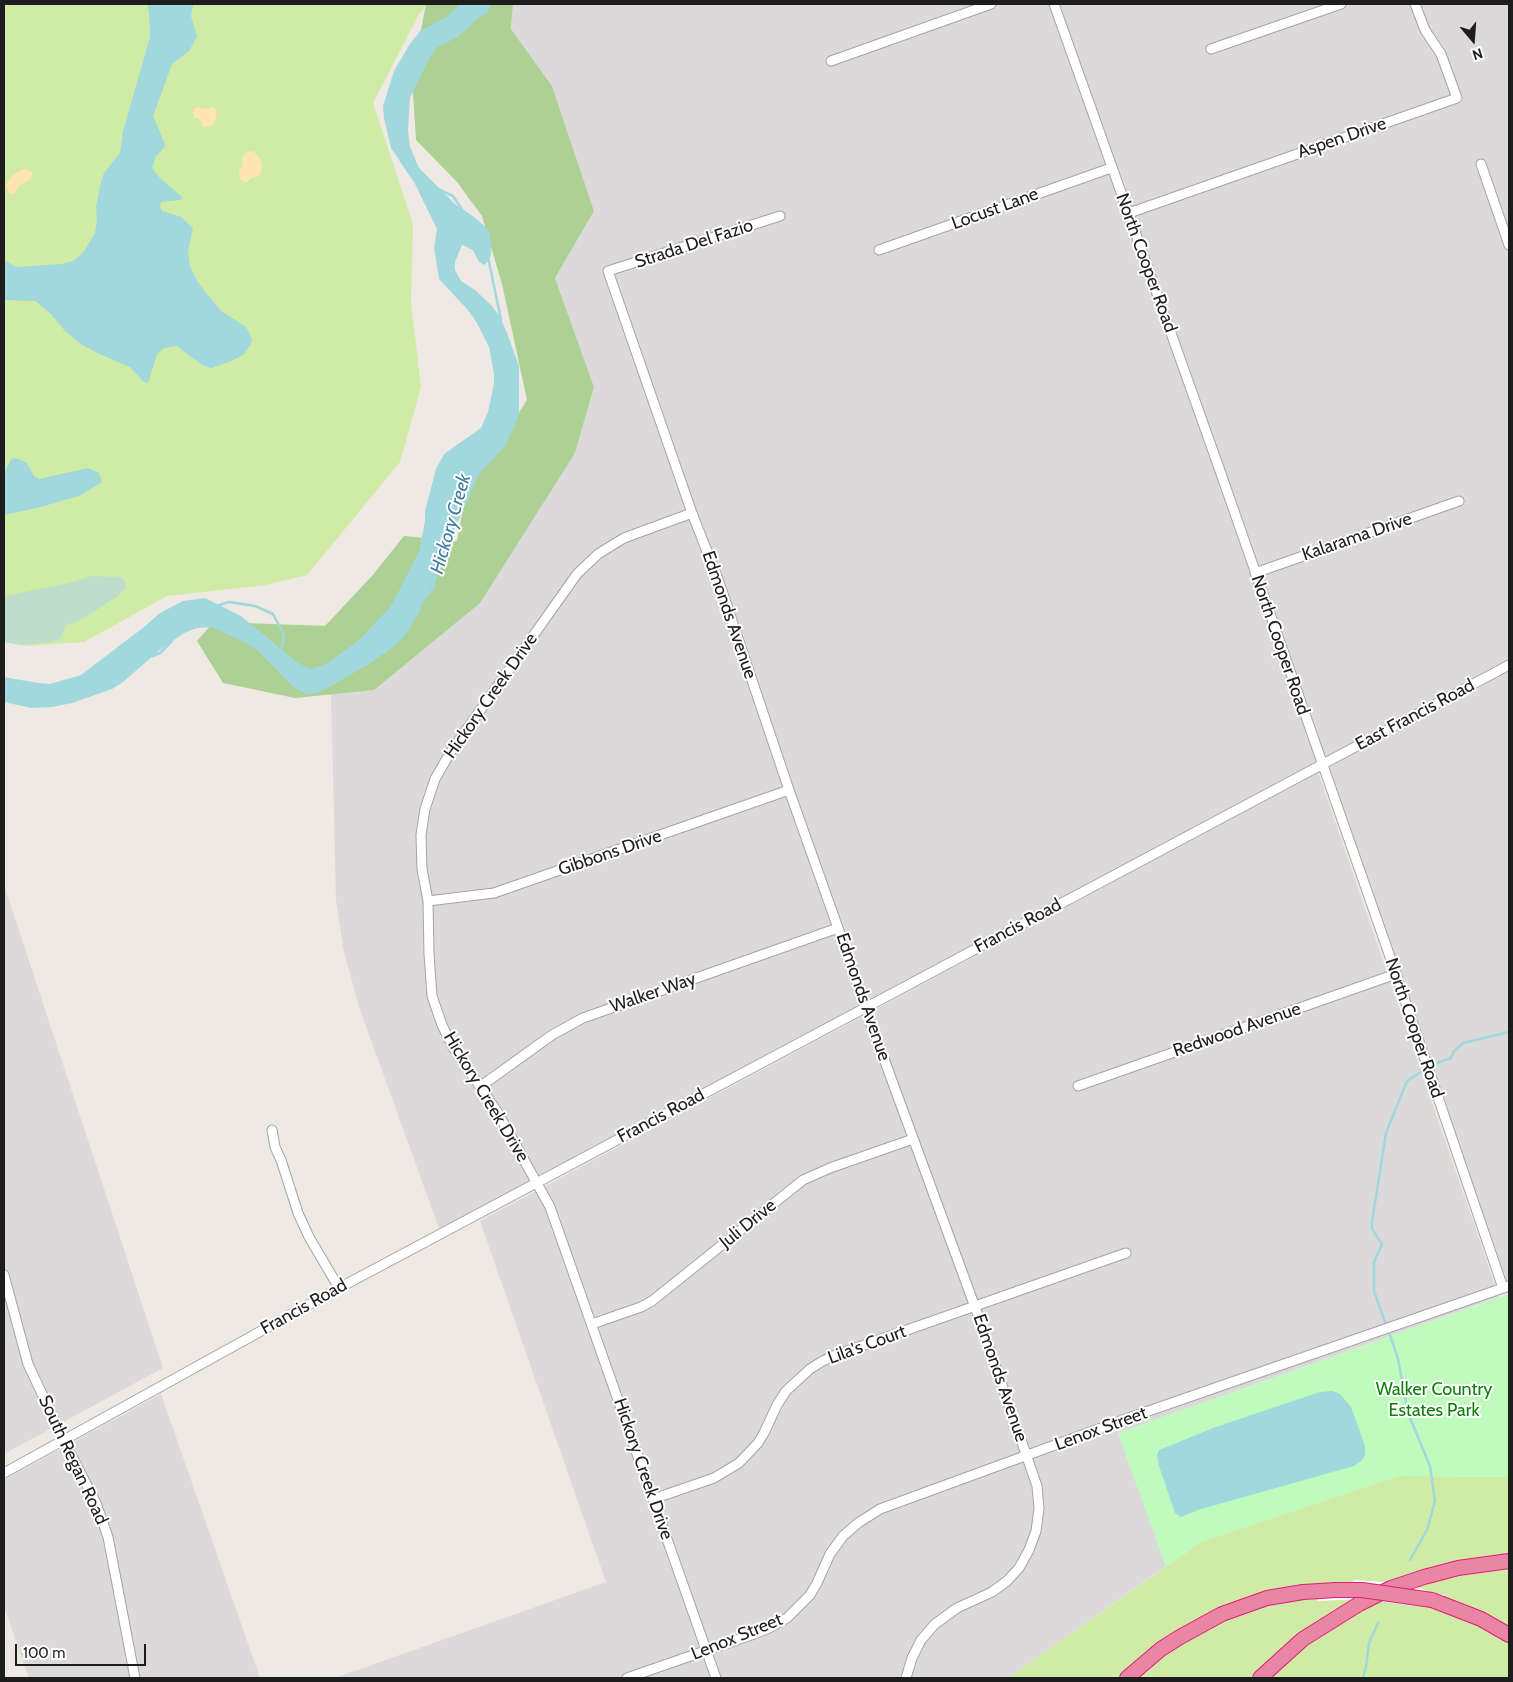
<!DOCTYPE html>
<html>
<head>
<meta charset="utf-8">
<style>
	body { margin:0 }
	#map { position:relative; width:1513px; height:1682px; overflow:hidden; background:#eee9e2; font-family:Cabin,sans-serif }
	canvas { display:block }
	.frame { position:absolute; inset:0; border:5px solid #1d1d1d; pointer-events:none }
	.north { position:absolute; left:1448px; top:15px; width:50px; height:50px; -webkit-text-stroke:4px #fff; paint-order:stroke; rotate:162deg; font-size:14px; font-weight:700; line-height:20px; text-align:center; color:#1d1d1d }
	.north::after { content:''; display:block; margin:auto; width:18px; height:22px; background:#1d1d1d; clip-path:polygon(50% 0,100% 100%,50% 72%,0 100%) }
	.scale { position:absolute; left:15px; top:1644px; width:131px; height:22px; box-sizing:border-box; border:2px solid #1d1d1d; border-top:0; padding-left:6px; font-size:15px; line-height:18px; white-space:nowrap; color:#1d1d1d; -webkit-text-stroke:4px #fff; paint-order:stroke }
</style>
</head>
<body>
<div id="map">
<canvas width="1513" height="1682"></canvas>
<div class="frame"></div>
<div class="north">N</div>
<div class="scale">100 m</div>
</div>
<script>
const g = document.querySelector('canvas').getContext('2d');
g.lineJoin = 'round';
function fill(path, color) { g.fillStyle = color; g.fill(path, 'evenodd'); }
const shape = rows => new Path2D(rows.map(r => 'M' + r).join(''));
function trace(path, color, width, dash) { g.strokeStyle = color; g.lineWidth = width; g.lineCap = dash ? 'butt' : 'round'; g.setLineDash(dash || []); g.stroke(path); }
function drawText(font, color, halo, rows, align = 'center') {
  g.font = font + ' Cabin,sans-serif'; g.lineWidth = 4; g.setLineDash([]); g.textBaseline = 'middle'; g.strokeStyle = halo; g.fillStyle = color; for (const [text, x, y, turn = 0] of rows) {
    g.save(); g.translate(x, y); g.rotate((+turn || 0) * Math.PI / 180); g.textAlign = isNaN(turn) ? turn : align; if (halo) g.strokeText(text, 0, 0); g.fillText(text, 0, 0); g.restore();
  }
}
fill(shape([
	[513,4,1052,4,1320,764,440,1231,359,1007,344,952,336,900,331,694,374,690,575,453,594,387,555,278,594,211,552,86,511,29],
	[1058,4,1509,4,1509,662,1322,763],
	[1509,669,1509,1285,1504,1287,1323,766,1390,735],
	[1318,772,1499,1297,1118,1433,1166,1566,1008,1678,335,1678,606,1582,480,1221],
	[4,885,163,1368,4,1454],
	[161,1394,260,1678,29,1678,4,1607,4,1480]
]), '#dbd9da');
fill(shape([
	[4,4,428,4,419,14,373,103,413,224,411,303,421,387,400,462,307,575,266,585,167,596,84,642,27,646,4,642],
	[1399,1476,1509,1477,1509,1678,1008,1678,1201,1542]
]), '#d0eba5');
fill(shape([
	[426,4,513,4,511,29,552,86,594,211,555,278,594,387,575,453,480,603,374,690,295,698,223,683,197,641,219,616,244,623,325,626,371,577,404,536,457,541,467,488,494,451,527,400,502,284,482,216,457,182,416,140,412,77]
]), '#add095');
fill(shape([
	[92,576,121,577,125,581,126,588,118,596,87,616,79,621,66,625,61,638,51,642,20,645,4,642,4,596,69,583]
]), '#beddcb');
fill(shape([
	[196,107,206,109,212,107,216,109,217,112,214,124,209,127,203,127,201,120,194,117,193,111],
	[253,151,260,158,262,169,259,176,251,178,247,182,245,182,240,179,239,170,243,165,242,158,246,152],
	[24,169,31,171,32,174,31,179,20,185,15,193,12,194,9,193,6,184,13,175]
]), '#ffe5af');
fill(shape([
	[1509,1294,1509,1477,1399,1476,1201,1542,1166,1566,1118,1433]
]), '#bffbbc');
fill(shape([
	[147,4,196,4,193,6,191,16,197,37,189,51,172,64,153,116,165,144,164,148,156,156,152,168,160,178,182,197,180,200,161,202,160,207,162,211,181,217,193,228,188,251,190,266,197,281,221,311,246,327,252,339,251,344,244,354,232,361,211,368,202,365,177,346,164,348,157,354,148,383,144,382,130,367,97,353,81,344,65,331,51,314,35,301,4,300,4,260,16,267,62,264,73,261,83,253,95,233,97,220,96,207,101,182,104,173,120,153,123,131,150,37,149,13],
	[460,4,491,4,487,13,474,21,470,27,457,37,436,48,429,59,410,98,408,130,410,147,419,168,455,204,474,217,489,230,491,242,491,255,485,265,479,262,473,250,462,245,455,262,455,270,461,281,475,290,492,306,500,317,507,333,519,366,519,415,506,445,479,474,447,546,441,567,419,612,405,635,395,646,367,665,326,689,314,694,306,694,292,686,259,652,248,644,212,627,197,628,184,633,161,649,123,682,112,689,72,703,52,707,31,708,4,702,4,677,38,683,50,684,81,675,144,627,160,613,183,601,205,598,241,616,298,663,311,669,328,663,359,640,391,606,419,552,425,521,425,511,436,469,444,454,481,428,488,412,494,384,494,374,489,347,477,323,468,310,439,279,434,248,437,229,415,184,391,148,384,118,383,106,394,71,410,44,420,31,447,17],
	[15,458,21,460,27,463,34,476,39,479,88,468,99,473,102,482,79,496,37,508,4,515,5,471,11,459],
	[1332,1391,1340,1394,1351,1407,1365,1446,1365,1456,1362,1460,1354,1466,1201,1509,1181,1517,1175,1513,1158,1463,1157,1455,1159,1450,1216,1427,1320,1392]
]), '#a0d8de');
fill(shape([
	[1355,1580,1395,1583,1445,1595,1414,1606,1363,1599,1316,1601]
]), '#fff');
trace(shape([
	[440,190,453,196,463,211],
	[488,257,501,320],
	[425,597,433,589,436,576],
	[216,606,229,602,255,606,273,614,284,635,281,651],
	[153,656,160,653,172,641],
	[1435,1066,1439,1062,1451,1058,1454,1051,1463,1043,1509,1032],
	[1385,1322,1374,1291,1374,1262,1382,1244,1372,1229,1372,1222,1386,1133,1407,1081,1421,1072],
	[1390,1335,1398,1359,1408,1413,1430,1466,1435,1501,1427,1530,1410,1560],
	[1363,1678,1366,1667,1369,1643,1378,1623]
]), '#a0d8de', 2.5);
const minor = shape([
	[1054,4,1219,468,1396,974,1503,1288],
	[1211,49,1341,4],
	[831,61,991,4],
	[1481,164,1509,245],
	[1129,213,1457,98,1441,54,1425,30,1415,4],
	[780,216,608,271,692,513,719,582,789,790,838,928,865,1007,975,1307,1037,1486,1039,1508,1036,1531,1029,1550,1019,1568,1007,1581,992,1592,957,1608,935,1624,921,1640,912,1658,906,1678],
	[879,250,1111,168],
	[692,513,624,538,598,554,577,574,450,753,435,779,425,809,421,835,422,869,428,901,429,954,432,996,442,1025,453,1047,498,1113,550,1207,716,1678],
	[1255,573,1459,501],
	[428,901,494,893,789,790],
	[481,1086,552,1035,583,1018,838,928],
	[1078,1086,1396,974],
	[272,1130,275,1147,281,1160,298,1213,309,1237,339,1288],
	[4,1275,28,1364,64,1441,96,1503,108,1537,135,1678],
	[592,1324,641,1307,652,1301,803,1180,830,1168,913,1139],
	[4,1473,339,1288,1509,665],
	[653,1499,714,1478,739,1463,758,1443,764,1433,777,1405,786,1391,810,1369,821,1362,833,1356,1126,1253],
	[627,1678,754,1634,769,1628,787,1618,810,1595,817,1583,830,1554,843,1536,858,1523,880,1509,1137,1415,1509,1286]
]);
const highway = shape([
	[1432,1600,1481,1619,1509,1635],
	[1127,1678,1161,1649,1180,1637,1222,1614,1267,1598,1303,1592,1336,1590],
	[1260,1678,1303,1639,1359,1604,1391,1588,1424,1577,1458,1568,1509,1561]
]);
trace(minor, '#a4a4a4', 11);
trace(highway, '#de1d78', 16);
trace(minor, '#fff', 9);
trace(highway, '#ea85a5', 14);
const highwayBridge = shape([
	[1336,1590,1362,1590,1432,1600]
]);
trace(highwayBridge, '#de1d78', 16, []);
trace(highwayBridge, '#ea85a5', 14);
drawText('18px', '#1d1d1d', '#fff', [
	["Aspen Drive",1342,138,-19],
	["Locust Lane",995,209,-20],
	["Strada Del Fazio",694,244,-18],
	["North Cooper Road",1146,263,70],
	["Kalarama Drive",1357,537,-19],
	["Edmonds Avenue",729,615,71],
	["North Cooper Road",1280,645,71],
	["Hickory Creek Drive",491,696,-55],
	["East Francis Road",1415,715,-28],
	["Gibbons Drive",610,853,-19],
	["Francis Road",1018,926,-28],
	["Walker Way",653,993,-19],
	["Edmonds Avenue",863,997,71],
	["North Cooper Road",1414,1028,71],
	["Redwood Avenue",1237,1030,-19],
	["Hickory Creek Drive",486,1097,59],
	["Francis Road",661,1116,-28],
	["Juli Drive",748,1224,-39],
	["Francis Road",304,1307,-29],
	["Lila's Court",867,1345,-20],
	["Edmonds Avenue",1000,1378,71],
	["Lenox Street",1101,1429,-20],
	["South Regan Road",73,1460,65],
	["Hickory Creek Drive",643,1469,71],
	["Lenox Street",737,1637,-22]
]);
drawText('18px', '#0c7e07', '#fff', [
	["Walker Country",1434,1390],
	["Estates Park",1434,1411]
]);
drawText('italic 19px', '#417c9f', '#fff', [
	["Hickory Creek",451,524,-74]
]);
</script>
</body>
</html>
